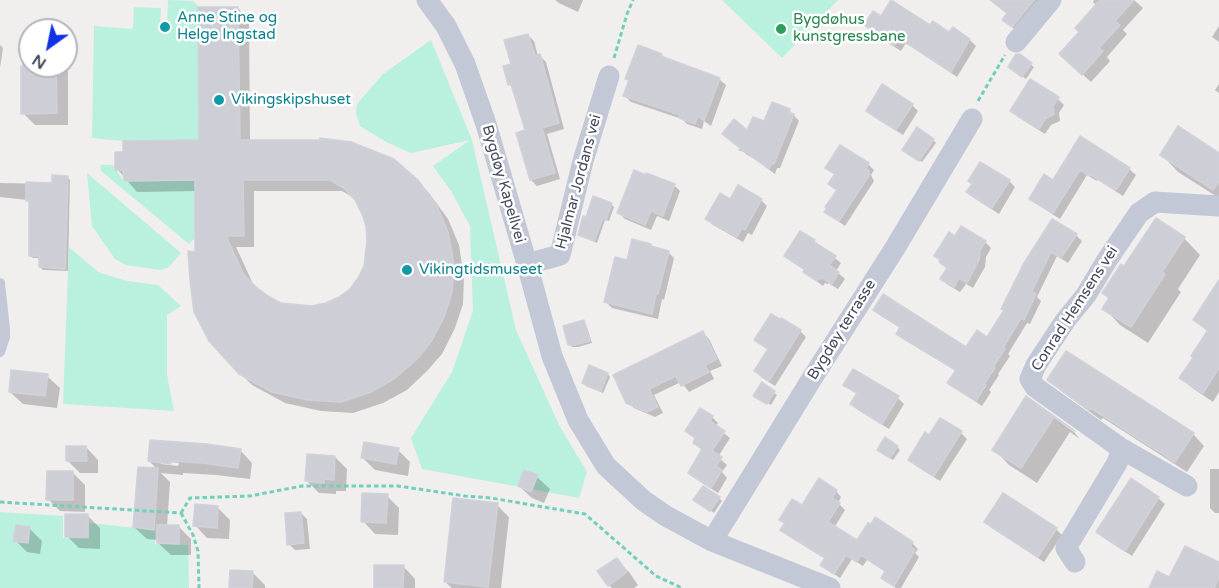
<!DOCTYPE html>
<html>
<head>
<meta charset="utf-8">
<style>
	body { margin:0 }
	#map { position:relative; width:1219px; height:588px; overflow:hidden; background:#f1eeee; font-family:"Varela Round",sans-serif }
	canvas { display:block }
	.north { position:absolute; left:18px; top:18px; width:60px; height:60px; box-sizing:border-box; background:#fff; border:2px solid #b5b7be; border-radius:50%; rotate:213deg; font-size:16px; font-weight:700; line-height:24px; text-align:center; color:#454b5c }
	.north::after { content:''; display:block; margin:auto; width:21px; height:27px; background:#1033e8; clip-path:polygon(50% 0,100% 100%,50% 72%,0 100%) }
</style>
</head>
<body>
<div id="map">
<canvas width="1219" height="588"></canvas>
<div class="north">N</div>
</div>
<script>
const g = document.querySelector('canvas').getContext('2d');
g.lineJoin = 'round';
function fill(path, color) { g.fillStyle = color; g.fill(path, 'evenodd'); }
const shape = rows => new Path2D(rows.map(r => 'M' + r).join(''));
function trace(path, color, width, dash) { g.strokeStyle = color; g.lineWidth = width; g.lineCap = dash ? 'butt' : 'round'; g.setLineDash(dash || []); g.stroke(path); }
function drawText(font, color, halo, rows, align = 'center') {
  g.font = font + ' "Varela Round",sans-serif'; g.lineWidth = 5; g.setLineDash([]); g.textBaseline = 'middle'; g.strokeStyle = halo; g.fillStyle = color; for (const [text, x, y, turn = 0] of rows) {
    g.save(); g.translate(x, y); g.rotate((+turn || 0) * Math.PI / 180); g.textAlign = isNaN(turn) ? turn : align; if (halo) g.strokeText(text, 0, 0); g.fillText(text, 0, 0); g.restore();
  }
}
fill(shape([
	[168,0,193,1,199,7,200,140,124,141,92,138,94,26,133,29,134,7,161,8,160,30,167,30],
	[722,0,838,0,782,58],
	[431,40,472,140,516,330,559,425,587,472,579,498,422,469,411,438,452,372,473,311,470,226,451,191,433,166,470,140,411,153,386,142,360,126,356,114,357,104,383,74],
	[100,165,113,165,124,182,196,180,197,236,189,244,101,171],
	[87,173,181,253,169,267,161,270,126,265,115,259,92,226],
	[69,247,98,272,127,281,158,285,181,306,167,315,167,375,174,411,63,404],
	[0,512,63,516,63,538,89,539,89,523,155,530,155,544,188,545,189,588,0,588]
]), '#b9f1de');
fill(shape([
	[555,0,583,0,578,12,559,3],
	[992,0,1047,0,1019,33,1004,20,1008,14],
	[1094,0,1134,0,1143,8,1123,30,1127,34,1107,57,1110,61,1091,82,1069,62,1097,6,1093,2],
	[238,8,249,20,250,141,417,181,429,193,448,219,459,245,464,278,463,304,455,328,442,354,427,371,407,390,383,403,353,413,321,411,285,403,252,385,240,373,197,254,197,191,137,192,117,169,201,142],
	[254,191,342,191,356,199,367,225,369,240,365,267,351,290,340,298,326,305,312,307,281,305,255,288,236,247,254,247],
	[866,25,930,27,950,34,953,29,970,40,976,46,957,77,906,43,901,51,880,38],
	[1219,26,1219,42,1212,37],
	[528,35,534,41,538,56,540,56,546,62,564,129,547,134,560,179,537,186,531,180,527,132,514,89,509,84,513,65],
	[0,45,3,48,0,68],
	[22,47,30,47,30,66,66,66,66,58,68,59,68,125,35,125,23,113],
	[661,55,665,59,719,79,726,85,711,126,704,121,702,129,687,124,682,119,631,102,625,96,630,82,627,79],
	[1019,56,1034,67,1026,79,1012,69],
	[1219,84,1219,93,1215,90],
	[1058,99,1064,105,1059,113,1060,121,1051,125,1045,134,1018,117,1012,111],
	[912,105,918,111,903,135,874,117,868,111],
	[789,110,799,121,780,168,777,168,775,174,753,158,747,155,741,149,748,133],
	[1080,138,1129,169,1136,175,1123,196,1098,180,1097,181,1087,175,1060,219,1038,205,1031,198,1053,182],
	[933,140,936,143,922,162,907,152],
	[840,147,868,164,874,170,871,175,874,181,845,226,832,217,826,212,838,191,830,184,836,175,827,168],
	[1219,154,1219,198,1178,172,1162,155],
	[67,177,70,180,68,271,43,270,40,267,40,258,33,258,30,256,30,204,27,200,0,197,0,183,53,184],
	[1009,181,1015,187,999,214,974,198,968,192,973,184],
	[674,185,680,191,669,221,657,216,651,230,625,219,619,213],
	[761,200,767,206,752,235,748,233,743,242,713,225,707,219,731,201],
	[611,204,614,207,609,221,605,220,597,243,583,237,580,234,587,219],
	[1076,235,1082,241,1068,263,1057,256,1037,297,1041,301,1030,324,1027,323,1008,354,1010,356,998,374,999,375,989,390,991,392,982,406,955,388,949,383,956,371,903,339,898,333,901,328,881,316,875,310,967,349,988,339,1006,311,1025,264],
	[955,238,985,242,991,248,986,257,985,267,973,288,966,284,960,292,948,285,942,279,948,269],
	[1184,238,1200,255,1178,289,1181,292,1148,343,1120,325,1104,308,1110,299,1104,293,1125,269],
	[814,241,841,263,836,271,845,279,838,289,828,283,828,284,825,283,823,286,812,278,805,272,806,271,792,262,786,256],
	[650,245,654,249,668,252,674,258,664,300,662,299,658,319,612,308,606,302,628,262],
	[1219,283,1219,392,1213,402,1191,387,1181,378,1194,358,1208,332,1195,320],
	[583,321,586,324,592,343,578,347,572,347,570,344],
	[800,331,806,337,775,386,761,377,756,371,769,350,756,340],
	[703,333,709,339,722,366,710,371,714,379,689,392,681,382,654,395,663,413,655,417,634,408,627,402],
	[590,367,608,374,610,377,603,393,586,386,583,383],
	[47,376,60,388,57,408,23,404,10,392],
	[1049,380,1193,434,1204,446,1187,472,1103,418,1101,420,1061,391],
	[762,385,777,395,771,405,756,396],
	[845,385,898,398,904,404,889,429,858,410,852,404,858,395],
	[1027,398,1074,432,1080,439,1070,432,1037,483,1009,465,994,449],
	[712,417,718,423,716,427,730,438,718,457,727,465,722,472,727,478,718,493,696,479,690,473,703,450,695,443,696,439,687,431],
	[961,433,967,439,940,481,916,466,910,460,930,437],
	[86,447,98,460,98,473,80,473,68,461],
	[897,447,900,450,893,460,881,452],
	[240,450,252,463,250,479,216,475,183,473,183,475,161,473,170,482,167,527,179,527,191,539,191,555,171,555,158,543,158,540,147,539,134,527,140,468,158,470,149,461],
	[161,461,179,463,178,466,161,464],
	[398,450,410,462,408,476,375,470,362,457],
	[335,457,347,469,346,491,336,491,336,494,319,493,307,481],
	[1210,469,1219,469,1219,513,1215,513,1210,508],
	[73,473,85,485,85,512,60,511,48,499],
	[537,477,550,489,544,503,532,498,519,486],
	[1131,480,1158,498,1165,504,1132,556,1104,538,1098,532],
	[836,491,841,497,838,503,845,510,834,528,857,542,912,543,918,549,915,553,919,557,901,588,896,588,889,583,883,577,886,572,867,560,863,566,852,559,840,578,828,570,822,565,826,559,788,536,782,530,786,525,781,520,802,507],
	[387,496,399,508,398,535,375,534,363,521],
	[719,498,722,501,714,513,698,502],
	[497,505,509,517,501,588,452,588,445,582],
	[218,508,230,520,229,539,207,538,195,525],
	[301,513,307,519,310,549,295,550,289,544],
	[87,515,100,528,100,549,79,548,67,536],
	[986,522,1056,529,1062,535,1044,562,992,528],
	[29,528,42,541,40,554,27,552,15,540],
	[617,560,629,572,638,585,634,588,612,588,609,585],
	[1219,564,1219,588,1153,588,1170,579],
	[403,566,415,579,415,588,375,588],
	[253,573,265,585,265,588,230,588]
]), '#0003');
const building = shape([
	[891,0,930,25,933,21,949,32,953,27,970,39,951,72,899,38,894,46,864,25,873,11,881,16,891,0],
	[990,0,1034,0,1012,27,1002,20,1007,13,990,0],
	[1100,0,1134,0,1115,21,1120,25,1099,48,1103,51,1082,75,1059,54,1079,32,1075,28,1100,0],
	[198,7,238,7,240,140,320,140,320,138,351,142,394,159,418,180,437,206,448,232,454,265,452,292,444,317,431,342,416,360,395,378,371,392,341,402,308,400,272,392,239,374,209,341,194,312,190,280,188,251,195,252,195,180,124,181,123,170,115,170,115,152,123,152,123,141,199,140,198,7],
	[243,180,330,180,344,188,355,200,362,214,366,226,367,240,364,266,358,278,350,289,339,297,326,303,312,306,281,303,268,296,256,287,244,275,226,236,244,236,243,180],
	[528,34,535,56,540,54,559,123,542,128,555,173,530,180,516,133,525,130,511,84,508,85,503,66,511,64,504,40,528,34],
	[638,45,662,54,661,56,720,78,704,121,698,116,695,124,679,118,680,115,623,96,629,80,625,79,638,45],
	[1016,54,1020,54,1032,63,1022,77,1008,67,1016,54],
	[21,66,56,66,57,113,21,114,21,66],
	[1030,79,1059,97,1053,106,1054,114,1045,119,1039,129,1010,111,1030,79],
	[882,84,913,104,896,130,866,111,882,84],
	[772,102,790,109,789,113,794,114,774,164,772,163,769,169,746,152,739,150,740,148,722,134,734,119,747,130,753,117,764,121,772,102],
	[1178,126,1219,153,1219,182,1213,190,1160,155,1178,126],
	[917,127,934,139,919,161,902,150,917,127],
	[1080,136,1130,168,1116,190,1091,175,1090,176,1080,170,1053,213,1029,199,1044,174,1053,180,1080,136],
	[840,145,869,163,866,169,869,171,868,173,870,174,839,221,824,212,827,208,825,207,837,190,828,184,835,174,825,168,840,145],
	[980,162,1010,180,992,208,966,192,972,184,968,181,980,162],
	[634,170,646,175,646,173,675,184,663,216,651,211,645,225,617,213,634,170],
	[52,175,68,176,65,269,39,267,39,256,29,256,29,201,26,201,26,182,52,183,52,175],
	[738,185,762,199,745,230,742,228,737,237,705,219,720,193,730,199,738,185],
	[593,196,612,203,606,220,603,218,594,241,578,235,583,216,586,217,593,196],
	[1156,218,1185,237,1162,272,1165,274,1131,327,1102,309,1109,298,1102,293,1121,264,1124,266,1156,218],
	[1052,219,1077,234,1061,258,1051,252,1032,291,1036,294,1024,320,1021,318,1003,348,1005,349,993,367,995,368,984,384,986,385,976,401,947,383,956,370,896,334,900,327,873,310,883,294,966,347,977,330,987,337,1004,310,1001,309,1024,263,1052,219],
	[961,226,986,241,980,250,979,260,967,283,959,278,954,287,940,279,947,268,939,262,940,260,934,256,949,232,955,236,961,226],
	[800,231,815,240,814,242,836,256,829,265,839,272,832,284,822,278,821,279,819,278,817,281,803,272,805,269,784,256,800,231],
	[632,239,651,244,651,246,669,251,658,294,656,294,652,314,604,302,615,257,627,260,632,239],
	[1219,280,1219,368,1203,393,1179,378,1193,358,1191,356,1208,330,1193,320,1219,280],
	[771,314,780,319,781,318,801,330,769,381,754,371,768,349,754,340,771,314],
	[584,320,590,341,574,345,568,345,563,326,584,320],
	[703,331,717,359,705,365,709,372,681,386,676,376,649,389,658,407,647,412,626,403,613,375,703,331],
	[1066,351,1194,433,1175,462,1091,408,1089,410,1047,380,1066,351],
	[589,365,608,373,601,391,582,383,589,365],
	[853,369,899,396,882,424,850,404,857,393,843,385,853,369],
	[11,370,48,374,45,396,9,392,11,370],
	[762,382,775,391,767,404,753,396,762,382],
	[1026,396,1075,431,1054,417,1021,468,992,450,1026,396],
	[700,408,713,416,710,421,725,431,712,451,722,457,716,466,722,470,711,488,688,473,702,449,693,443,695,438,685,431,700,408],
	[940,418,962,431,934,476,908,460,925,432,929,435,940,418],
	[885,437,898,446,890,458,877,450,885,437],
	[150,440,207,444,241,449,238,468,202,463,171,461,171,464,148,461,150,440],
	[364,442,399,448,396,464,361,458,364,442],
	[66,446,86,446,87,461,66,461,66,446],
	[307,454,335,456,334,480,324,479,324,483,305,481,307,454],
	[138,467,158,468,154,530,133,527,138,467],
	[524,470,538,475,531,492,518,486,524,470],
	[47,471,73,471,73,500,46,500,47,471],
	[819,478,837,490,832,498,840,503,828,522,857,540,868,523,871,524,875,517,913,542,910,547,915,550,894,586,881,578,885,571,861,555,857,562,846,555,834,574,820,565,825,558,780,530,785,523,779,520,792,499,802,505,819,478],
	[1131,478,1159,497,1125,551,1096,532,1131,478],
	[703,486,720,497,710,511,693,500,703,486],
	[362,493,388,494,386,523,361,522,362,493],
	[1003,493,1057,528,1038,557,984,522,1003,493],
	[453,498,498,503,488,587,444,582,453,498],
	[195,504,218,506,217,528,193,526,195,504],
	[301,512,304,543,287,545,285,513,301,512],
	[65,514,88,514,88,537,65,537,65,514],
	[16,525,30,527,28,543,13,541,16,525],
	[157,525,179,525,179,544,157,543,157,525],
	[1185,546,1219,562,1219,578,1214,588,1149,588,1157,571,1169,577,1185,546],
	[617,558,627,572,608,586,597,571,617,558],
	[374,565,404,565,403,588,374,588,374,565],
	[230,570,253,571,252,588,229,588,230,570]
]);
fill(building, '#cdced6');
trace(building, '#d1d1da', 1.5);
trace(shape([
	[614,58,627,14,633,0],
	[978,101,1005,55],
	[0,502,181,513],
	[181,513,190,498,250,496,302,486,398,486,465,496,491,498,585,514,656,576,682,588],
	[181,513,193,535,198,551,199,588]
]), '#70d0bb', 3, [4.5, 3]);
trace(shape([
	[0,283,5,329,5,337,0,352]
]), '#c3c8d6', 10);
trace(shape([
	[427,0,446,26,465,64,486,124,527,264,552,356,578,420,606,466,644,501,666,516,712,541,830,588],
	[1016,42,1051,0],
	[527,264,560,255,583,161,609,76],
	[1122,449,1187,486],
	[712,541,811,380,895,248,972,119],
	[1075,562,1066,548,1117,463,1122,449,1035,387,1030,379,1036,365,1065,321,1086,295,1107,260,1139,213,1155,202,1219,206]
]), '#c3c8d6', 21);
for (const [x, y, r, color] of [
	[165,27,6,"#0f9aa8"],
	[781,29,6,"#2e9e5b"],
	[219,100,6,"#0f9aa8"],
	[407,270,6,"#0f9aa8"]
]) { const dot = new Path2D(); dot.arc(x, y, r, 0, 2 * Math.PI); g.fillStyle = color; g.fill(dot); trace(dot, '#fff', 2); }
drawText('15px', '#0d838f', '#fff', [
	["Anne Stine og",177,18],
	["Helge Ingstad",177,35],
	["Vikingskipshuset",231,100],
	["Vikingtidsmuseet",419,270]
], 'left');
drawText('15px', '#27864d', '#fff', [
	["Bygdøhus",793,20],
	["kunstgressbane",793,37]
], 'left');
drawText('15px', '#454b5c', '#fff', [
	["Hjalmar Jordans vei",579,182,-75],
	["Bygdøy Kapellvei",503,184,74],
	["Conrad Hemsens vei",1075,309,-57],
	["Bygdøy terrasse",842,330,-58]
]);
</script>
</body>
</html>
